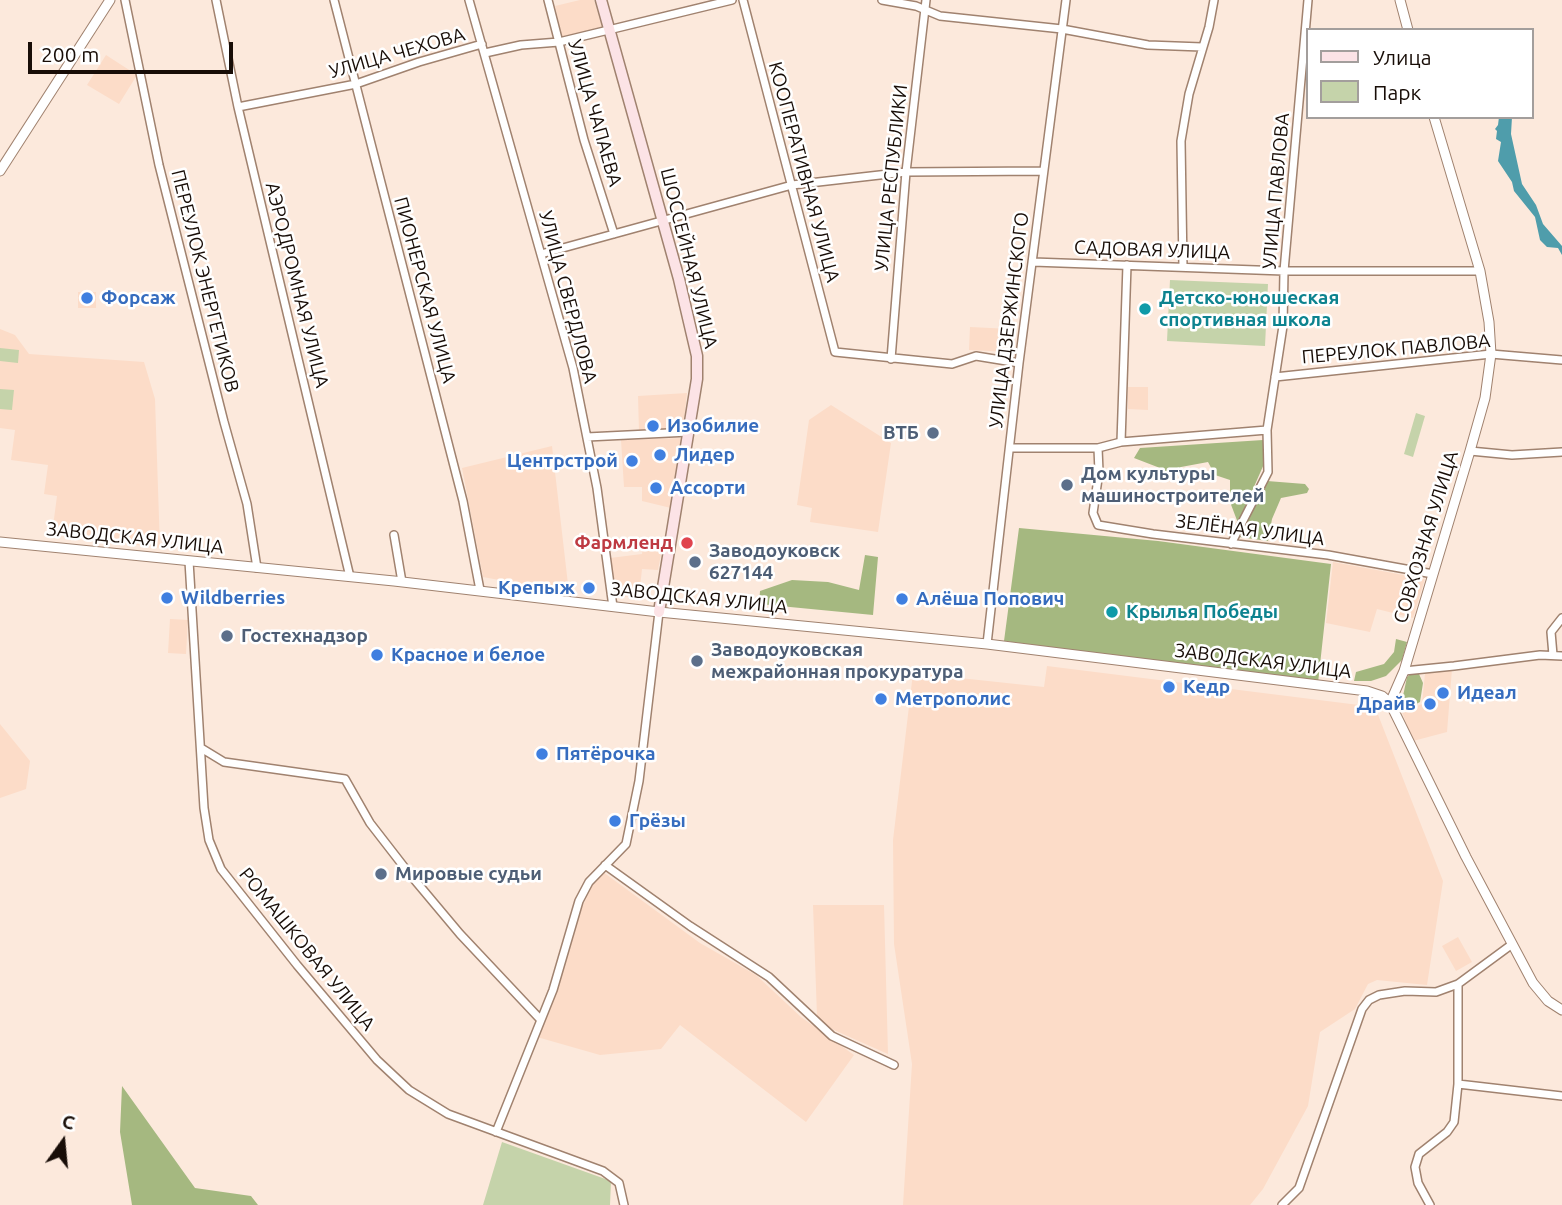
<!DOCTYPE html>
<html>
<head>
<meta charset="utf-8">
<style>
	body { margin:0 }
	#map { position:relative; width:1562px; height:1205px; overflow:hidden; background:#fce9dc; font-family:Ubuntu,sans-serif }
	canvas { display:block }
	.legend { position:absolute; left:1306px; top:28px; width:228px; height:91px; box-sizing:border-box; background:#fff; border:2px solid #a39e9c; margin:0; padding:9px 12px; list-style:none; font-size:21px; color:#180d07 }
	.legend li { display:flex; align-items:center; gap:14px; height:35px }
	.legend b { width:35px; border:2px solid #a39e9c }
	.north { position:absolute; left:28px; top:1107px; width:70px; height:70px; -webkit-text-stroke:5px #fff; paint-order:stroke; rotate:15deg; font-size:19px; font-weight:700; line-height:28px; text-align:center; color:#180d07 }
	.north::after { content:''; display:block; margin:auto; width:24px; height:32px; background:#180d07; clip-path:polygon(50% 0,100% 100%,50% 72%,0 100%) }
	.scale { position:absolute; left:28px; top:42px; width:205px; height:32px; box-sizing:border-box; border:4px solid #180d07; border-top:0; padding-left:9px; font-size:21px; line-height:24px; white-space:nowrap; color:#180d07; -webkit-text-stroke:5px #fff; paint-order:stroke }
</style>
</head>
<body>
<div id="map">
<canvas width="1562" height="1205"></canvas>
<ul class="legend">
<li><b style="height:9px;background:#fce3e6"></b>Улица</li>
<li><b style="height:19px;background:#c5d3aa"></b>Парк</li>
</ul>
<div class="north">С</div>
<div class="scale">200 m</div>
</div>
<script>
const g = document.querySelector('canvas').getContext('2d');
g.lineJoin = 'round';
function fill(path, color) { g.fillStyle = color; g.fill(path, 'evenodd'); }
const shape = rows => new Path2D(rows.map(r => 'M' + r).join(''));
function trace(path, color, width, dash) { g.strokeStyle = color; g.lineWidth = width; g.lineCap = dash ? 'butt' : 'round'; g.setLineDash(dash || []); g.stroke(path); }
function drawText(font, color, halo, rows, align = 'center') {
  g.font = font + ' Ubuntu,sans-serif'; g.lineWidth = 5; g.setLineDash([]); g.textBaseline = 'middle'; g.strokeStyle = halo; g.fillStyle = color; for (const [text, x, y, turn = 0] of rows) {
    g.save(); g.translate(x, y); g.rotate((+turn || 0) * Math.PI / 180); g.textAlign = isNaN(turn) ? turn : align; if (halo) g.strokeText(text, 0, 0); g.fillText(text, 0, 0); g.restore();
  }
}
fill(shape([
	[580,0,594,0,602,27,562,37,555,6],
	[106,55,137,75,119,104,87,85],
	[78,292,96,292,96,308,78,308],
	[970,327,1011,329,1010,352,969,350],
	[0,329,15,335,29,354,144,362,155,399,160,548,52,534,57,496,44,494,48,465,11,460,15,430,0,428],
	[1128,387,1148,387,1148,410,1128,409],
	[687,393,683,431,639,431,638,396],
	[831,405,891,443,878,532,810,522,812,508,797,505,809,420],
	[682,438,671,508,642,501,642,487,624,487,621,440],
	[552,446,569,593,483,577,462,468],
	[643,542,663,544,658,570,642,569,639,596,614,597,610,558,642,554],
	[1333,562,1425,579,1413,618,1377,609,1370,632,1326,623],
	[170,619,188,620,186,654,168,653],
	[1047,666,1375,707,1443,881,1427,985,1377,980,1368,984,1355,1009,1320,1032,1308,1106,1263,1189,1250,1205,903,1205,912,1064,894,944,893,840,913,673,1044,687],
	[1452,669,1447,732,1413,741,1402,712,1422,704,1425,673],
	[0,724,30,761,26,789,0,798],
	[603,872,700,943,756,975,801,1017,854,1055,806,1122,680,1025,661,1049,600,1055,537,1037,576,922,593,882],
	[813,905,884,905,888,1054,825,1026,817,1016],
	[1458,937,1472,962,1456,971,1442,946]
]), '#fcdcc8');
fill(shape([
	[1170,280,1268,284,1265,346,1167,341],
	[0,348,19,350,18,363,0,361],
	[0,389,14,390,12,410,0,409],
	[1416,413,1425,416,1413,457,1404,454],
	[502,1142,611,1181,610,1205,483,1205]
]), '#c5d3aa');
fill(shape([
	[1263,440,1264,464,1238,523,1230,502,1230,480,1215,475,1208,462,1181,467,1165,477,1156,477,1160,468,1134,458,1140,448],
	[1267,481,1305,484,1309,489,1307,493,1281,498,1272,519,1268,541,1239,537],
	[1019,528,1158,541,1331,564,1318,683,1004,641],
	[865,555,878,557,873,615,759,604,760,591,792,580,828,582,859,590],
	[1396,639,1407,642,1402,660,1386,676,1371,681,1354,681,1356,672,1384,664,1394,652],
	[1412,673,1419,674,1423,683,1420,702,1414,705,1406,704,1403,696,1407,677],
	[122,1086,195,1188,251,1196,258,1205,132,1205,120,1132]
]), '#a5b880');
fill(shape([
	[1499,117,1512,117,1511,134,1522,184,1536,205,1543,224,1562,246,1562,255,1558,248,1547,247,1540,240,1535,217,1514,191,1512,182,1498,161,1501,142,1496,139,1497,131,1495,129,1498,125]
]), '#4f9dab');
const minor = shape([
	[125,0,159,165,224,422,247,504,257,568],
	[216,0,238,107,350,577],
	[334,0,463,501,480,590],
	[469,0,573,368,597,488,613,607],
	[548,0,584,140,614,234],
	[743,0,835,352,952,364,976,356,1019,363],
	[882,0,916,6,940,16,1062,29,1148,45,1202,47],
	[485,53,521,45,559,42,732,0],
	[238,107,356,84,419,62,482,44],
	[541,254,792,185,906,172,1043,171],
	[1033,262,1284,271,1480,271],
	[1183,267,1181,141,1189,94,1209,27,1214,0],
	[891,359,906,172,926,0],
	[1275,377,1491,354,1562,360],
	[587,437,689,432],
	[1121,442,1127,265],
	[1010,448,1098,448,1121,442,1267,430],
	[1098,448,1099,472,1093,513,1098,525,1153,534,1328,555,1433,574],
	[1470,451,1512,455,1562,452],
	[394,535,402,582],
	[1231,544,1268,472,1267,430,1283,326,1284,271,1308,0],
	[189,561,204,808,209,840,221,869,297,965,377,1060,409,1090,448,1114,603,1171,619,1183,624,1205],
	[987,644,1019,363,1066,0],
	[1553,655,1551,632,1562,618],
	[1404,671,1454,666,1540,655,1562,656],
	[201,748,224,762,345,779,370,823,408,872,460,934,540,1019],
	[605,865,690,926,769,977,832,1036,894,1065],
	[1458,1084,1562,1096],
	[496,1132,553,990,579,901,589,882,626,844,639,781,659,612],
	[1282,1205,1299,1188,1362,1009,1369,1000,1379,995,1405,991,1436,992,1458,984,1511,945],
	[1430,1205,1418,1183,1415,1167,1419,1154,1447,1132,1454,1122,1458,1084,1458,984]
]);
const tertiary = shape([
	[1400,0,1408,30],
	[0,171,110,0],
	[0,542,394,581,659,612,987,644,1367,691,1382,696,1390,703,1466,857,1533,983,1548,1001,1562,1010],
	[1390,703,1404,671,1470,451,1485,398,1491,354,1489,322,1480,271,1434,117]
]);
const secondary = shape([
	[601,0,679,279,697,356,697,379,659,612]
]);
trace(minor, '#a0826f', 10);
trace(tertiary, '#a0826f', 11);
trace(secondary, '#a0826f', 13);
trace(minor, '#fff', 7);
trace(tertiary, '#fff', 9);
trace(secondary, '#fce3e6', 10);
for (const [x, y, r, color] of [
	[87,298,7,"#3f7fe0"],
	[1145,309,7,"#0f9aa8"],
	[653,426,7,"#3f7fe0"],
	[933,433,7,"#5c6f8a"],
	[660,455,7,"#3f7fe0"],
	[632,461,7,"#3f7fe0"],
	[1067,485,7,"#5c6f8a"],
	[656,488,7,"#3f7fe0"],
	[687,543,7,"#e0444e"],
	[695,562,7,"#5c6f8a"],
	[589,588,7,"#3f7fe0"],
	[167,598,7,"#3f7fe0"],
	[902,599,7,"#3f7fe0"],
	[1112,612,7,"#0f9aa8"],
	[227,636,7,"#5c6f8a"],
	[377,655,7,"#3f7fe0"],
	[697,661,7,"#5c6f8a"],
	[1169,687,7,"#3f7fe0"],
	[1443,693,7,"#3f7fe0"],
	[881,699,7,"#3f7fe0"],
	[1430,704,7,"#3f7fe0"],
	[542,754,7,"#3f7fe0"],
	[615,821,7,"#3f7fe0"],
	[381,874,7,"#5c6f8a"]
]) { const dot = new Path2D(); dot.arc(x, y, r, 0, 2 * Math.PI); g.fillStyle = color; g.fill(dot); trace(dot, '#fff', 2.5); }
drawText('19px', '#180d07', '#fff', [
	["УЛИЦА ЧЕХОВА",397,53,-16],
	["УЛИЦА ЧАПАЕВА",595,113,74],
	["КООПЕРАТИВНАЯ УЛИЦА",804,172,75],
	["УЛИЦА РЕСПУБЛИКИ",891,178,-84],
	["УЛИЦА ПАВЛОВА",1276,191,-85],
	["САДОВАЯ УЛИЦА",1152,250,2],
	["ШОССЕЙНАЯ УЛИЦА",689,258,76],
	["ПЕРЕУЛОК ЭНЕРГЕТИКОВ",205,281,76],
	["АЭРОДРОМНАЯ УЛИЦА",297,285,76],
	["ПИОНЕРСКАЯ УЛИЦА",425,290,75],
	["УЛИЦА СВЕРДЛОВА",568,297,75],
	["УЛИЦА ДЗЕРЖИНСКОГО",1009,320,-83],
	["ПЕРЕУЛОК ПАВЛОВА",1396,349,-5],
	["ЗЕЛЁНАЯ УЛИЦА",1250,530,7],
	["СОВХОЗНАЯ УЛИЦА",1426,537,-73],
	["ЗАВОДСКАЯ УЛИЦА",135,538,6],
	["ЗАВОДСКАЯ УЛИЦА",699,598,6],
	["ЗАВОДСКАЯ УЛИЦА",1263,661,7],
	["РОМАШКОВАЯ УЛИЦА",307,949,51]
]);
drawText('bold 19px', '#366cbe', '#fff', [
	["Форсаж",101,298],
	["Изобилие",667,426],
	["Лидер",674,455],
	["Центрстрой",618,461,"right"],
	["Ассорти",670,488],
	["Крепыж",575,588,"right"],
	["Wildberries",181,598],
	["Алёша Попович",916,599],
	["Красное и белое",391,655],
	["Кедр",1183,687],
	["Идеал",1457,693],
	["Метрополис",895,699],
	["Драйв",1416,704,"right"],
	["Пятёрочка",556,754],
	["Грёзы",629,821]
], 'left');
drawText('bold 19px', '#0d838f', '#fff', [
	["Детско-юношеская",1159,298],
	["спортивная школа",1159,320],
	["Крылья Победы",1126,612]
], 'left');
drawText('bold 19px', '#4e5e75', '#fff', [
	["ВТБ",919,433,"right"],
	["Дом культуры",1081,474],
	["машиностроителей",1081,496],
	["Заводоуковск",709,551],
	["627144",709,573],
	["Гостехнадзор",241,636],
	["Заводоуковская",711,650],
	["межрайонная прокуратура",711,672],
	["Мировые судьи",395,874]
], 'left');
drawText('bold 19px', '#be3a42', '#fff', [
	["Фармленд",673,543]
], 'right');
</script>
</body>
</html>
